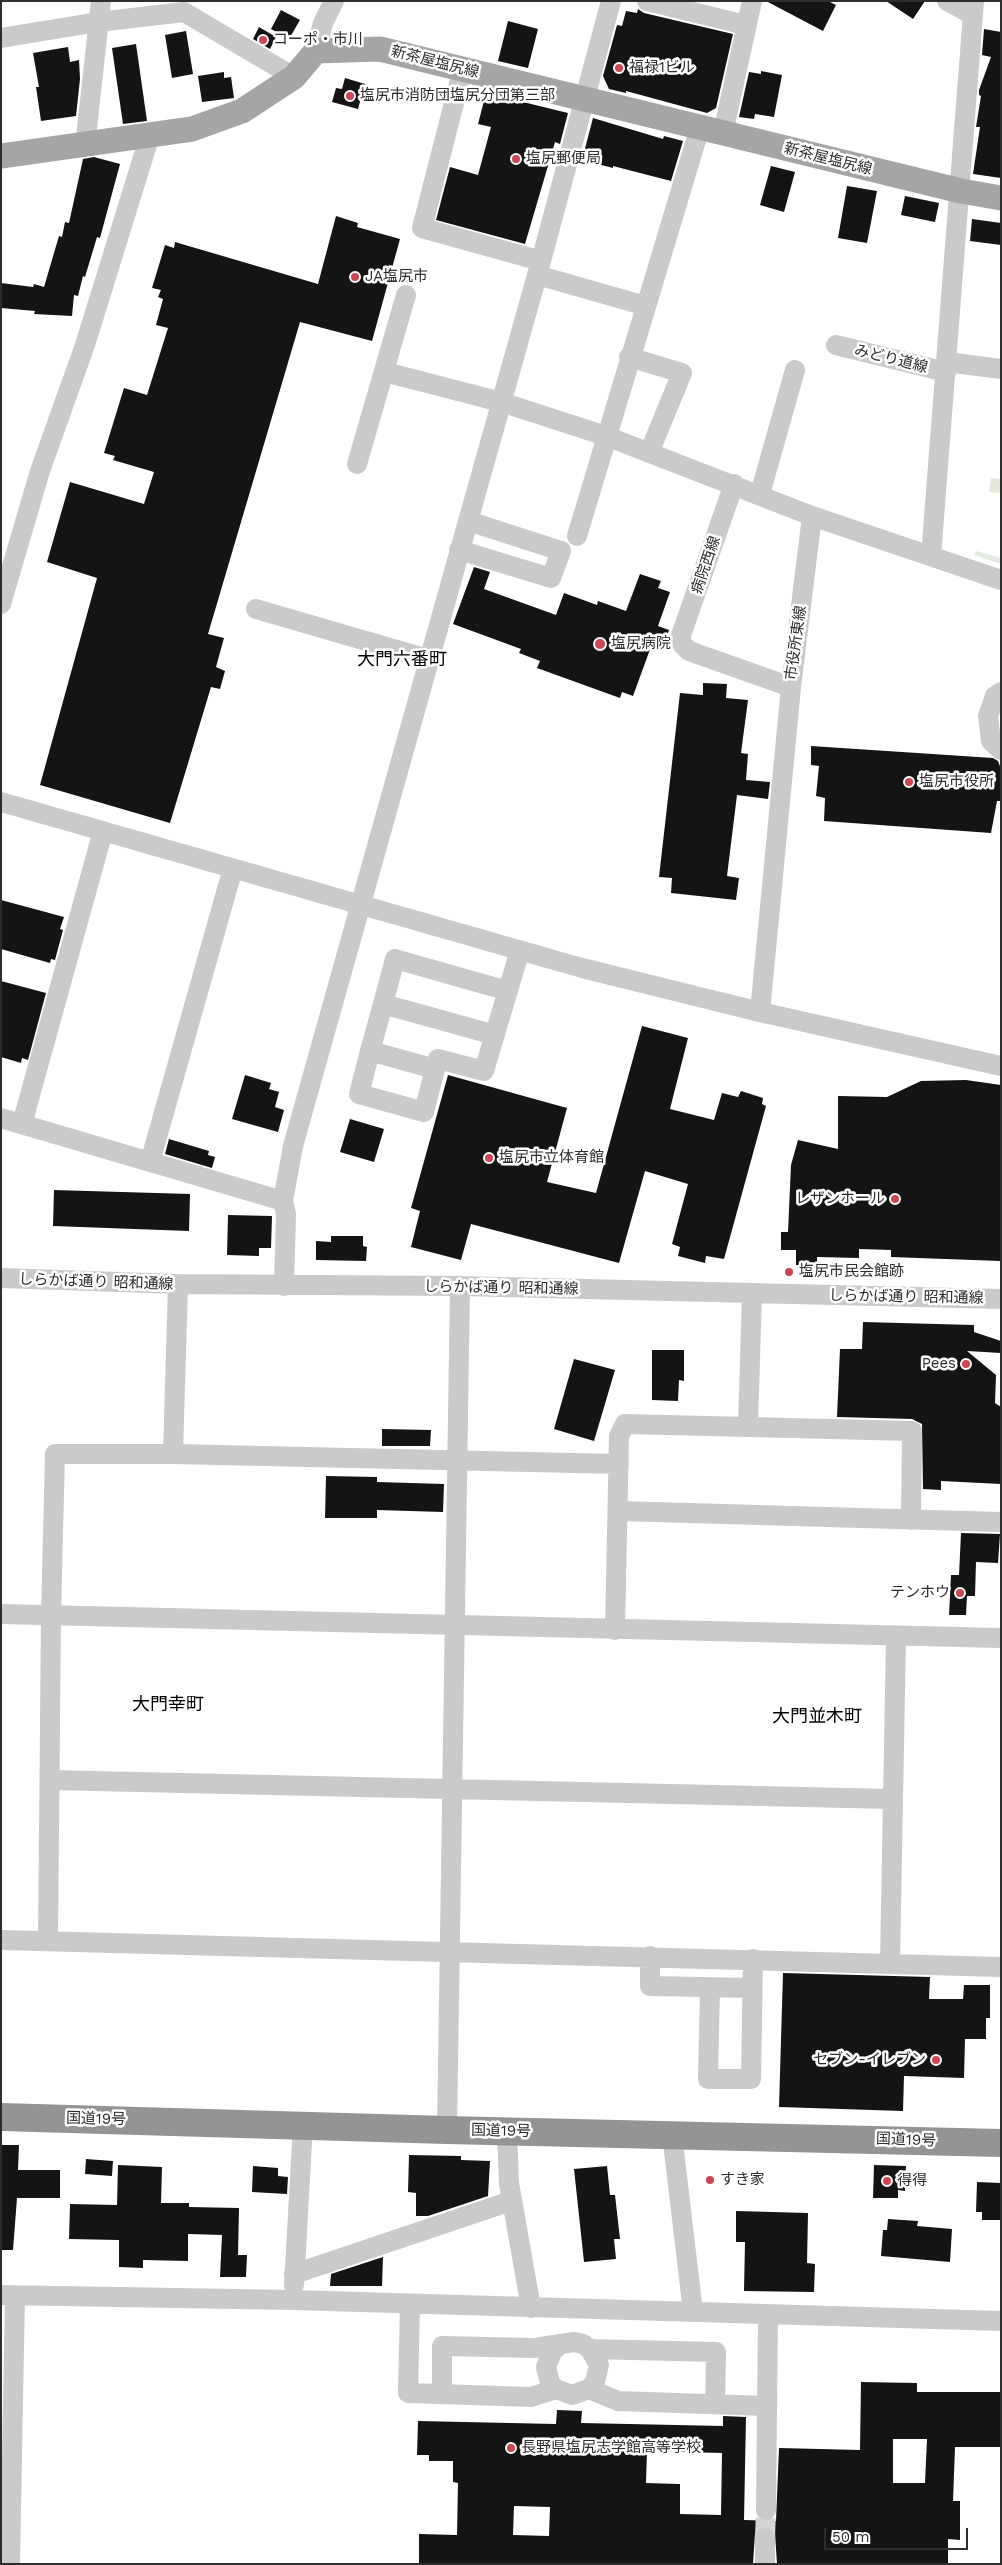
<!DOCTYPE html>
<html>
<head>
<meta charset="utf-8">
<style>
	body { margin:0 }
	#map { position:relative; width:1002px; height:2565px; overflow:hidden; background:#fff; font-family:"Work Sans",sans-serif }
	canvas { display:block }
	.frame { position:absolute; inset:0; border:2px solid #2d2d2d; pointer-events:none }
	.scale { position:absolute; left:824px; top:2528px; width:144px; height:22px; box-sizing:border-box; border:2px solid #2d2d2d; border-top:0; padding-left:6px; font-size:15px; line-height:18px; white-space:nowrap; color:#2d2d2d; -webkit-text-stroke:4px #fff; paint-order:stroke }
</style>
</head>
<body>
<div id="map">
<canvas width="1002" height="2565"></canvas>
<div class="frame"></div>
<div class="scale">50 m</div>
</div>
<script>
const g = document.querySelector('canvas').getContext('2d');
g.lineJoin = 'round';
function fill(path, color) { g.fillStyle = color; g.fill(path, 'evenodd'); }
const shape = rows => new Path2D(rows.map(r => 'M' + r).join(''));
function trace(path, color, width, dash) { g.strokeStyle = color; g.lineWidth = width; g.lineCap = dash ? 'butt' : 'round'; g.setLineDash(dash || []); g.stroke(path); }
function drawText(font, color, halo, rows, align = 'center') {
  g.font = font + ' "Work Sans","Noto Sans JP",sans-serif'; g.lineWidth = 5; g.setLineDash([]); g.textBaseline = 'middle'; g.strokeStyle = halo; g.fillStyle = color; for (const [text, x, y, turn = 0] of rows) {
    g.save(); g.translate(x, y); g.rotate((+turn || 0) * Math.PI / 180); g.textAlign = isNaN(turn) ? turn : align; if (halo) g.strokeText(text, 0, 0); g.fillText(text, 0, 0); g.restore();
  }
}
fill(shape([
	[991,478,1001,479,1001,493,989,492],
	[976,551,1001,558,1001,564,974,555]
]), '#e4e9dd');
fill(shape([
	[766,1,828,1,836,5,823,31],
	[886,1,925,1,913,19],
	[638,9,644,13,733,34,716,108,707,113,626,91,626,93,609,89,603,76,617,25,622,26,626,11,637,13],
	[281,10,300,20,289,39,271,29],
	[508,21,538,29,528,68,498,61],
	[259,27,276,37,270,49,253,39],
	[984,29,1001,32,1001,178,973,174,980,127,976,127,981,96,979,95,979,90,991,57,982,55],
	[186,31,193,74,172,78,165,35],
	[136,44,147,121,123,124,112,48],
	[68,47,70,62,79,60,80,79,76,116,41,121,36,87,39,87,33,53],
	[761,71,782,75,774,117,755,114,754,119,739,117,749,72,761,74],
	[224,72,224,78,231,77,234,98,202,102,198,76],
	[345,78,365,84,358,109,332,102,336,88,342,89],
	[486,93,568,113,560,144,555,142,525,244,436,220,450,167,478,175,491,127,478,124],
	[593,118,663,139,664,136,683,141,671,181,613,166,613,168,582,160],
	[94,157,120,164,100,238,97,237,85,277,83,276,78,296,74,295,72,316,34,314,35,311,1,308,1,283,33,287,34,284,44,287,59,236,62,237,65,222,69,223,83,159],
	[771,166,795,172,784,212,760,205],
	[847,186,877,191,867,243,838,238],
	[905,196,939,203,935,222,901,215],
	[336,216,358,223,357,227,400,239,372,341,300,322,208,634,224,638,216,667,225,671,220,689,211,687,170,823,40,785,97,578,47,562,70,482,144,504,154,472,113,460,115,456,104,453,124,388,147,395,168,328,156,325,163,299,158,297,161,290,152,288,165,245,174,248,175,242,318,284],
	[972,219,1001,223,1001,245,970,241],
	[474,567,490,572,484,589,556,615,564,593,597,605,598,601,626,611,640,574,661,581,658,588,670,592,658,626,669,630,663,648,652,644,633,696,622,692,620,698,537,668,540,661,519,653,521,649,453,624],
	[703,683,727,684,726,698,748,700,741,753,748,754,746,780,770,782,768,799,737,795,727,876,739,878,736,900,671,893,672,878,659,877,680,693,703,695],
	[811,746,993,758,998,761,1001,769,1001,801,997,801,991,833,824,821,825,798,816,796,819,766,811,765],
	[1,900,64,917,60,929,63,930,55,960,51,959,50,963,1,949],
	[1,981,46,993,28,1060,22,1058,21,1063,1,1057],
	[642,1026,688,1038,670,1109,714,1120,722,1093,738,1097,741,1091,763,1098,762,1104,766,1106,724,1259,706,1256,705,1263,678,1256,680,1247,672,1244,688,1184,645,1171,619,1263,471,1224,461,1260,411,1247,420,1211,411,1208,448,1075,567,1108,547,1182,596,1193],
	[245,1075,271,1083,269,1089,279,1092,275,1107,284,1110,278,1132,232,1119],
	[966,1080,1001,1085,1000,1261,891,1257,891,1250,859,1249,859,1258,817,1257,817,1266,796,1265,796,1250,781,1250,781,1232,788,1232,791,1165,798,1140,838,1149,838,1096,887,1097,921,1081],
	[350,1119,384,1129,374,1162,340,1152],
	[169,1139,209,1151,208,1155,215,1157,212,1168,165,1154],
	[54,1190,190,1194,189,1231,53,1226],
	[228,1215,272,1216,271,1248,259,1248,259,1256,227,1255],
	[331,1236,363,1236,363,1246,367,1247,366,1261,316,1260,316,1241,331,1242],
	[863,1322,974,1325,974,1332,1001,1341,1001,1353,967,1351,996,1375,995,1403,1001,1407,1001,1484,941,1481,941,1490,923,1489,922,1424,912,1419,837,1417,840,1349,862,1349],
	[652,1350,684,1350,684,1381,679,1380,678,1401,652,1400],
	[574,1359,615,1370,594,1441,554,1429],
	[382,1429,431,1430,430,1446,382,1446],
	[326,1476,377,1477,377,1482,444,1484,443,1512,377,1510,377,1518,325,1518],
	[961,1533,1000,1534,998,1563,976,1562,975,1596,967,1596,966,1615,949,1615,951,1575,959,1575],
	[783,1973,930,1977,929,1999,963,1999,964,1985,990,1985,990,2018,986,2018,986,2039,965,2039,964,2078,904,2076,903,2111,779,2107],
	[1,2145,19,2145,18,2170,60,2170,60,2198,17,2198,13,2250,1,2250],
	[409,2155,461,2156,461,2160,490,2161,488,2196,428,2216,416,2216,416,2193,408,2192],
	[86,2159,113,2161,112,2176,85,2174],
	[118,2165,162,2167,161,2203,189,2203,189,2207,239,2208,238,2255,247,2255,246,2277,220,2277,222,2235,188,2234,188,2261,143,2260,143,2268,119,2267,119,2240,69,2239,70,2204,117,2205],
	[874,2165,906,2166,905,2191,898,2190,898,2198,873,2198],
	[253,2166,278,2168,278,2176,288,2177,287,2194,252,2192],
	[607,2166,610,2195,615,2195,620,2239,614,2239,616,2259,584,2262,574,2169],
	[977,2182,1001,2183,1001,2220,982,2220,982,2212,976,2212],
	[736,2211,808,2213,807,2263,815,2264,814,2292,744,2291,745,2242,736,2242],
	[888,2219,918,2221,917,2226,952,2229,950,2262,881,2256,883,2230,887,2230],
	[383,2257,382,2286,330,2286,331,2274],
	[861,2382,917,2383,917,2392,1001,2392,1001,2447,955,2447,953,2501,960,2501,960,2540,948,2539,948,2564,777,2564,775,2533,765,2526,760,2528,755,2533,753,2564,419,2564,419,2534,457,2535,458,2483,453,2482,453,2461,429,2461,429,2455,417,2455,418,2421,556,2424,557,2410,582,2411,581,2423,723,2426,723,2416,746,2417,744,2520,776,2521,779,2448,860,2450],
	[893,2439,927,2439,925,2483,893,2483],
	[647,2451,722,2453,721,2515,680,2514,680,2484,646,2483],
	[514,2506,550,2507,549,2536,513,2535]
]), '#141414');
trace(shape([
	[765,2538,766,2510]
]), '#d5d5d5', 20, [20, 10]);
trace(shape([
	[647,1,746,25],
	[947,1,973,15],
	[1,38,98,22,184,12,294,77],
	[316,51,323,23,334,1],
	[463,68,422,228,541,261],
	[723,133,752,1],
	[85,146,101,1],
	[537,275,646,306],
	[836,345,946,372],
	[629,357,682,373,649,453],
	[947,362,1001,369],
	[385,372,501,402,606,436,812,516,1001,580],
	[357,464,406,295],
	[734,484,680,638,683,645,689,651,791,687,812,516],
	[760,494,795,370],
	[577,536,700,127],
	[459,550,551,578,561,551,468,521],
	[931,556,974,1],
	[1,604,40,471,85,345,150,135],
	[256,609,428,659],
	[1001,692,995,696,988,716,991,741,1001,750],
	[1,802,582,968,760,1012,1001,1066],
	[383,1004,395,959,508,991],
	[760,1012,791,687],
	[370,1051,383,1004,495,1035],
	[435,1069,370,1051,359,1094,424,1112,435,1069,438,1059,484,1071,520,950],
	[1,1118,283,1201],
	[22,1124,103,831],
	[150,1162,233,868],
	[1,1278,178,1284,460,1286,1001,1299],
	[284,1286,286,1214,283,1201,293,1146,541,261,611,1],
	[748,1426,752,1293],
	[173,1454,178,1284],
	[619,1511,1001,1522],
	[1,1614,1001,1638],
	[615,1630,619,1436,625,1424,912,1431,911,1520],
	[50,1780,892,1799],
	[1,1940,1001,1967],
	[48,1941,51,1615,55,1454,173,1454,619,1464],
	[650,1956,650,1986,752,1988],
	[890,1963,896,1637],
	[710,1987,708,2079,751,2079,753,1959],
	[447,2130,460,1286],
	[507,2132,509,2183,531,2308],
	[672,2134,693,2312],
	[294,2274,511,2201],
	[294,2285,303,2124],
	[1,2295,293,2300,1001,2321],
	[410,2304,408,2393,531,2397,556,2389],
	[590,2349,716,2352,715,2404],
	[589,2389,618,2401,766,2406],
	[442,2394,442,2346,534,2348,574,2342,583,2344,590,2349,599,2365,595,2382,589,2389,572,2395,556,2389,550,2383,546,2367,552,2352,558,2346],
	[766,2510,768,2315],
	[10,2564,15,2295],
	[765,2564,765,2538]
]), '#cacaca', 20);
trace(shape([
	[1,156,192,129,242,111,294,77,316,51,380,49,961,191,1001,198]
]), '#a5a5a5', 25);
trace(shape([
	[1,2117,447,2130,1001,2143]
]), '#949494', 28);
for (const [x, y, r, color] of [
	[263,40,5,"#ce4555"],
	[619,68,5,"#ce4555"],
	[350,96,5,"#ce4555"],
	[516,159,5,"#ce4555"],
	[355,277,5,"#ce4555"],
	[600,644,6,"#ce4555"],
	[909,782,5,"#ce4555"],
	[489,1158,5,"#ce4555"],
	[895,1199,5,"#ce4555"],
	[789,1272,5,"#ce4555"],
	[966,1364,5,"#ce4555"],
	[960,1593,5,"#ce4555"],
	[936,2060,5,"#ce4555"],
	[710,2180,5,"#ce4555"],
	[887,2181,5,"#ce4555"],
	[511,2448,5,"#ce4555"]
]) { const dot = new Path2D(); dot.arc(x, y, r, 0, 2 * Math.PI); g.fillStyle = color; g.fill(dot); trace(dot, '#fff', 2); }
drawText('15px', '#2d2d2d', '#fff', [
	["コーポ・市川",273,40],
	["福禄1ビル",629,68],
	["塩尻市消防団塩尻分団第三部",360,96],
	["塩尻郵便局",526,159],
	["JA塩尻市",365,277],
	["塩尻病院",611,644],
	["塩尻市役所",919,782],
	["塩尻市立体育館",499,1158],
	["レザンホール",885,1199,"right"],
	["塩尻市民会館跡",799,1272],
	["Pees",956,1364,"right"],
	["テンホウ",950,1593,"right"],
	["セブン-イレブン",926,2060,"right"],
	["すき家",720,2180],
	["得得",897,2181],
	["長野県塩尻志学館高等学校",521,2448]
], 'left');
drawText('15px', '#2d2d2d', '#fff', [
	["新茶屋塩尻線",435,62,14],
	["新茶屋塩尻線",828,159,14],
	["みどり道線",891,359,14],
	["病院西線",706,565,-71],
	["市役所東線",796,643,-82],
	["しらかば通り 昭和通線",96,1282,2],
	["しらかば通り 昭和通線",501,1288,1],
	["しらかば通り 昭和通線",906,1297,1],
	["国道19号",96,2119,1],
	["国道19号",501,2131,1],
	["国道19号",906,2140,2]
]);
drawText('18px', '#000', '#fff', [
	["大門六番町",402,660],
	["大門幸町",168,1705],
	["大門並木町",817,1717]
]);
</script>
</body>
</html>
